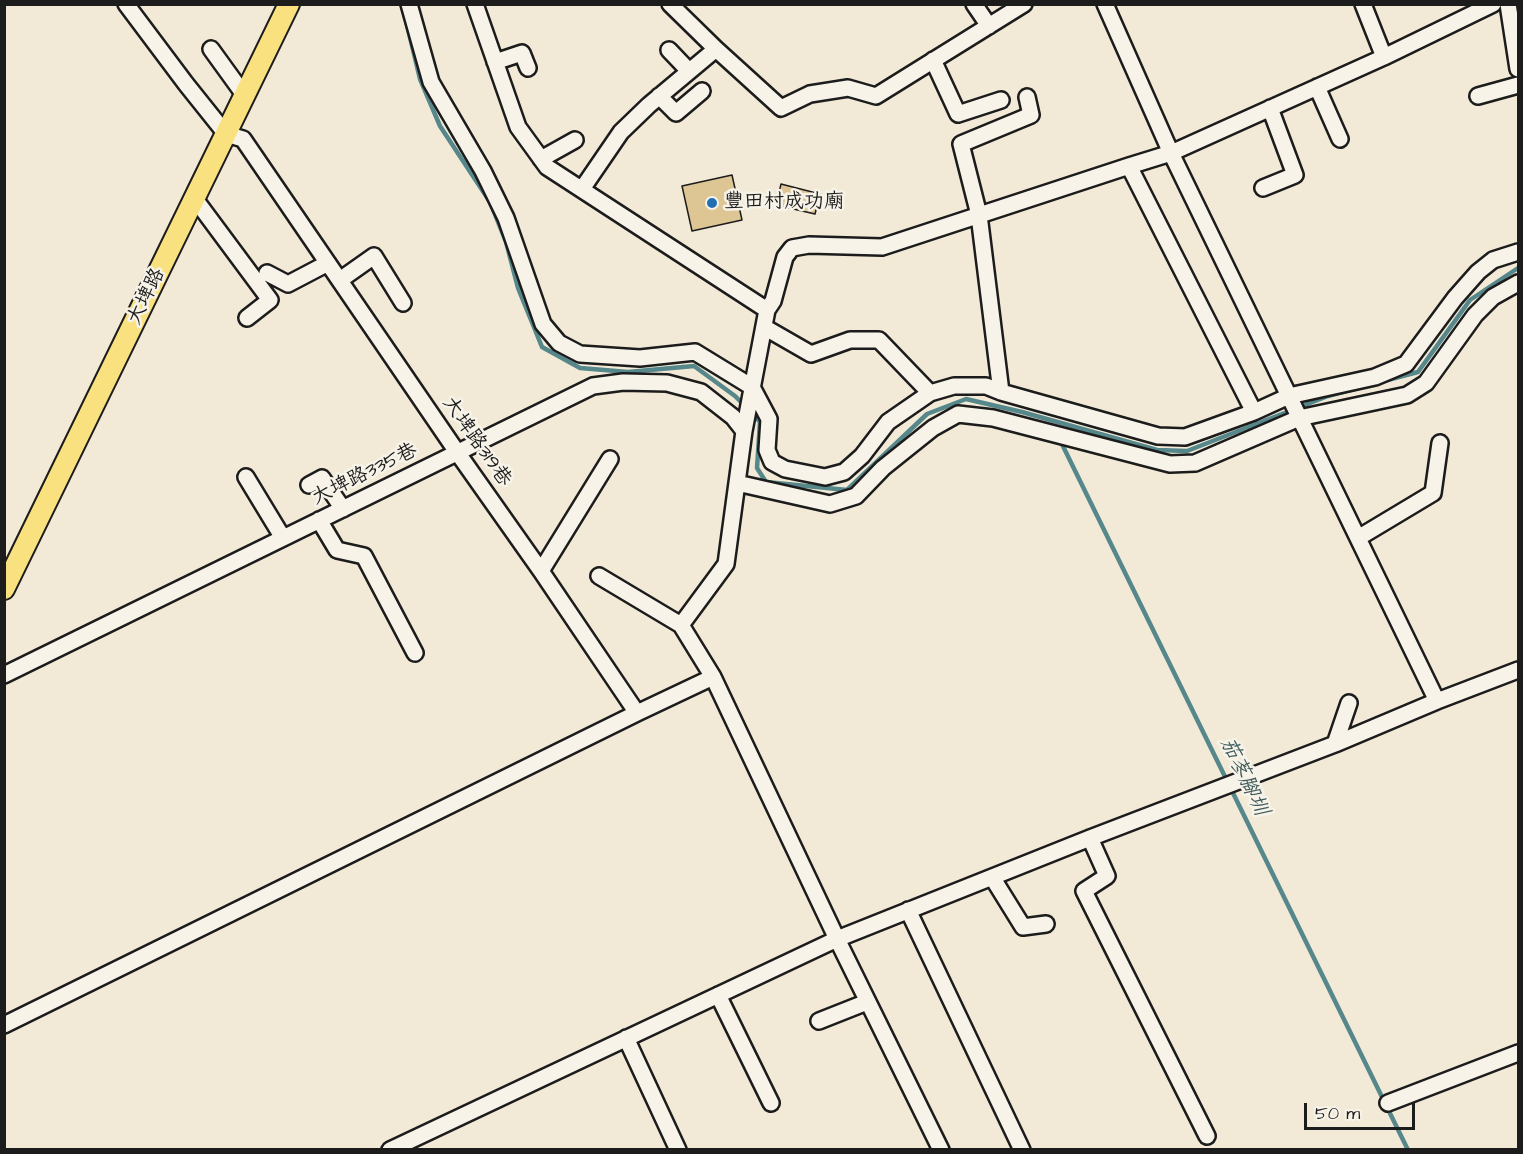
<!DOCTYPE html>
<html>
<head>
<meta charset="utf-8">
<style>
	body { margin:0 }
	#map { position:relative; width:1523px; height:1154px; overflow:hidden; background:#f2ead7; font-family:"Architects Daughter",sans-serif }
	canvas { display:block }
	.frame { position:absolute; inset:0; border:6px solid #1c1c1c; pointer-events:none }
	.scale { position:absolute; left:1304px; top:1103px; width:111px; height:27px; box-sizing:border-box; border:3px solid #1c1c1c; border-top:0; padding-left:8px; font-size:18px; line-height:21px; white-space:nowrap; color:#1c1c1c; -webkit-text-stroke:4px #f7f3e8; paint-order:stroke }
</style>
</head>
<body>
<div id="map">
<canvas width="1523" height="1154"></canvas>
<div class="frame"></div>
<div class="scale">50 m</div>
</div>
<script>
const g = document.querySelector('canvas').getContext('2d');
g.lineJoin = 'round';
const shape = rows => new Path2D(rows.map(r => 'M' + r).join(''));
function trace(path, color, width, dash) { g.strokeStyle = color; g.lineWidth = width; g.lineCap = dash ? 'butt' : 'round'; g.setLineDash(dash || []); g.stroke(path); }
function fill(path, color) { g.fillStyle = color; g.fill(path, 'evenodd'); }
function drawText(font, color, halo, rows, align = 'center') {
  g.font = font + ' "Architects Daughter","LXGW WenKai TC",sans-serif'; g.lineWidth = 5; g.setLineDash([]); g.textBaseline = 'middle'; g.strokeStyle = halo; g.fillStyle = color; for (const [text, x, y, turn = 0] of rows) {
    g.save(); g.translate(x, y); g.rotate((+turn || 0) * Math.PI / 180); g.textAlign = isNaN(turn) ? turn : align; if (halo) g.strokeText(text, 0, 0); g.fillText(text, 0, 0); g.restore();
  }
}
trace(shape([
	[402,4,420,79,440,126,490,202,506,242,518,288,542,347,580,368,628,372,694,366,735,396,746,407],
	[1380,382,1418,372,1470,300,1518,268],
	[752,413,760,422,757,468,766,482,847,490,927,414,966,399,1022,412,1157,450,1187,451,1328,396,1358,388],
	[1059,438,1408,1150]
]), '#56878a', 4.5);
const building = shape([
	[732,175,742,220,692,231,682,186,732,175],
	[781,184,820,194,815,214,776,205,781,184]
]);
fill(building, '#ddc594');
trace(building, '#1c1c1c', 1.5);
const minor = shape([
	[126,4,186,84,226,134,243,139,457,452,541,571,637,713,713,677],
	[409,4,431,82,483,171,506,218,543,324,559,343,580,354,640,358,695,352,752,387,769,419,767,450,772,462,785,469,825,477,844,472,862,456,888,422,930,393,954,386,986,386,1001,392,1158,436,1185,437,1254,412],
	[475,4,518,127,547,167,767,310,744,431,726,564,681,625,713,677,837,939,941,1150],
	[670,4,716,49,781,108,810,94,848,88,876,96,1024,4],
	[974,4,989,26],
	[1105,4,1171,153,1437,701],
	[1363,4,1384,57],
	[1508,4,1518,69],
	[211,49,245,96],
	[669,50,689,71],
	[933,60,958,114,1001,100],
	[495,62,522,53,528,68],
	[1317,87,1340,139],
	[659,96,676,113,702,91],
	[1478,96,1518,85],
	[541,159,575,140],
	[1129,166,1254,412,1289,396,1375,377,1406,364,1455,298,1478,272,1493,260,1518,252],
	[1263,188,1295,175,1270,108],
	[582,189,621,132,649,105,716,49],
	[195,199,270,300,247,318],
	[267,273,288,284,328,263],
	[340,280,374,256,403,303],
	[767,310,773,301,785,257,792,248,809,245,882,247,1129,166,1171,153,1384,57,1493,4],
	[764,327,811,354,850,340,879,340,930,393],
	[1001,392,979,215,961,144,1031,115,1027,97],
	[246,477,283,538],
	[737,483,830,504,856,496,883,468,933,428,958,414,993,418,1170,464,1195,463,1299,418,1407,395,1426,383,1475,315,1493,297,1518,283],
	[309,485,322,478,343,509],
	[319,520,337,550,364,556,415,653],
	[1358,538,1433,493,1440,443],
	[541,571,610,459],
	[599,576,681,625],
	[4,675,593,386,623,382,667,383,701,392,733,417,744,431],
	[1335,744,1349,703],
	[1090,838,1107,876,1084,891,1207,1136],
	[992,877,1023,927,1046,924],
	[908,910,1022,1150],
	[718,995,771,1103],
	[819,1021,867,1002],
	[4,1025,637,713],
	[626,1038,678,1150],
	[1388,1103,1518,1053],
	[390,1150,837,939,1090,838,1335,744,1437,701,1518,670]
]);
const major = shape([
	[4,589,289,4]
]);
trace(minor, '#1c1c1c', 20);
trace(major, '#1c1c1c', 24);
trace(minor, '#f7f3e8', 15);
trace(major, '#fae180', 20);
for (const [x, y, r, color] of [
	[712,203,6,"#1f6fb2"]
]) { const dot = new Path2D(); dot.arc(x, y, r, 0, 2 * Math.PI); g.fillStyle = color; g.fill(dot); trace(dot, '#f7f3e8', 2); }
drawText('20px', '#1c1c1c', '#f7f3e8', [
	["豐田村成功廟",724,203]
], 'left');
drawText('20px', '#1c1c1c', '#f7f3e8', [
	["大埤路",147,297,-64],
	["大埤路319巷",476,442,55],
	["大埤路335巷",365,475,-26]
]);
drawText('italic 21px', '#3e5b5c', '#f7f3e8', [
	["茄苳腳圳",1243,777,64]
]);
</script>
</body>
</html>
